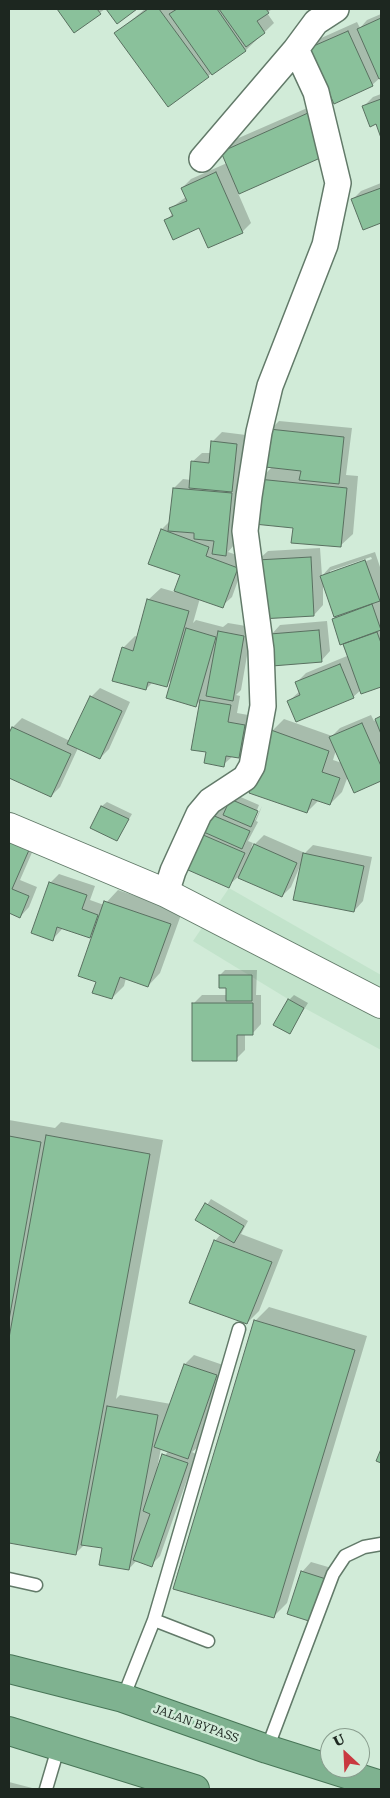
<!DOCTYPE html>
<html>
<head>
<meta charset="utf-8">
<style>
	body { margin:0 }
	#map { position:relative; width:390px; height:1798px; overflow:hidden; background:#d1ebd8; font-family:"Roboto Serif",serif }
	canvas { display:block }
	.frame { position:absolute; inset:0; border:10px solid #1d2720; pointer-events:none }
	.north { position:absolute; left:320px; top:1728px; width:50px; height:50px; box-sizing:border-box; background:#d1ebd8; border:1px solid #899d8e; border-radius:50%; rotate:335deg; font-size:14px; font-weight:700; line-height:20px; text-align:center; color:#1d2720 }
	.north::after { content:''; display:block; margin:auto; width:18px; height:22px; background:#c93940; clip-path:polygon(50% 0,100% 100%,50% 72%,0 100%) }
</style>
</head>
<body>
<div id="map">
<canvas width="390" height="1798"></canvas>
<div class="frame"></div>
<div class="north">U</div>
</div>
<script>
const g = document.querySelector('canvas').getContext('2d');
g.lineJoin = 'round';
function fill(path, color) { g.fillStyle = color; g.fill(path, 'evenodd'); }
const shape = rows => new Path2D(rows.map(r => 'M' + r).join(''));
function trace(path, color, width, dash) { g.strokeStyle = color; g.lineWidth = width; g.lineCap = dash ? 'butt' : 'round'; g.setLineDash(dash || []); g.stroke(path); }
function drawText(font, color, halo, rows, align = 'center') {
  g.font = font + ' "Roboto Serif",serif'; g.lineWidth = 5; g.setLineDash([]); g.textBaseline = 'middle'; g.strokeStyle = halo; g.fillStyle = color; for (const [text, x, y, turn = 0] of rows) {
    g.save(); g.translate(x, y); g.rotate((+turn || 0) * Math.PI / 180); g.textAlign = isNaN(turn) ? turn : align; if (halo) g.strokeText(text, 0, 0); g.fillText(text, 0, 0); g.restore();
  }
}
fill(shape([
	[229,888,381,975,381,1050,288,999,193,941]
]), '#c2e3cb');
fill(shape([
	[58,9,105,9,74,31],
	[145,9,272,9,267,13,274,23,246,50,208,76,116,33],
	[381,14,381,77,372,85,310,49,319,39,357,22,360,28,367,20],
	[381,94,381,134,377,123,363,107,373,97],
	[321,102,326,154,238,193,251,223,242,232,166,221,173,213,171,208,186,197,182,188,191,179,227,163,222,152,234,140],
	[381,183,381,221,363,228,352,200,361,191],
	[279,421,352,428,346,475,358,476,353,534,340,546,294,527,259,480,273,466,270,430],
	[222,432,246,435,241,481,238,484,241,485,234,545,228,552,246,558,232,597,222,606,200,598,193,623,196,620,223,627,228,623,252,627,241,690,236,695,240,696,237,713,254,716,248,748,239,757,233,756,223,765,207,751,193,749,201,700,195,706,172,679,166,685,153,682,146,689,123,648,135,636,138,637,148,600,161,588,175,592,182,574,162,529,170,521,174,488,183,479,191,480,192,462,202,453,211,453,212,442],
	[320,548,322,576,330,567,375,552,381,570,381,686,362,693,361,690,353,697,289,701,300,691,297,682,306,673,347,656,333,619,335,617,323,581,323,605,314,615,258,560,268,551],
	[371,557,372,559,330,574,330,571],
	[327,621,330,651,321,661,271,635,280,625],
	[100,688,130,702,109,749,100,758,78,748,60,787,51,796,9,776,9,736,13,727,22,718,70,741,91,697],
	[371,715,374,721,381,715,381,780,354,791,348,776,342,792,330,804,319,800,307,812,272,731,284,719,332,736,340,728],
	[336,750,342,763,333,760],
	[236,795,259,805,253,820,255,820,262,806,256,821,258,822,248,841,253,843,251,848,264,835,305,853,313,845,372,857,363,901,354,911,300,866,291,887,282,896,238,877,228,886,180,866,215,803,227,809],
	[107,802,132,814,117,840,92,828,102,806],
	[9,829,37,841,20,880,37,887,29,907,20,917,9,912],
	[59,874,95,886,90,900,104,905,118,890,182,912,160,973,148,986,126,978,124,986,112,998,97,981,95,931,89,937,63,928,52,940,50,883],
	[225,970,257,970,256,995,261,995,261,1024,252,1034,245,1034,245,1050,236,1059,193,1004,202,995,227,995,227,987,220,975],
	[294,995,308,1003,289,1033,289,1000],
	[9,1120,55,1128,61,1122,163,1140,116,1399,120,1395,171,1404,185,1364,194,1355,226,1366,197,1448,192,1452,196,1454,160,1556,151,1565,137,1560,129,1569,104,1547,85,1544,76,1553,9,1541],
	[161,1448,168,1451,157,1469],
	[211,1199,248,1221,241,1234,283,1250,259,1311,247,1323,215,1241,221,1234,197,1220],
	[269,1307,367,1336,287,1603,273,1617,255,1321],
	[311,1562,335,1569,321,1612,302,1572],
	[9,1782,36,1789,9,1789]
]), '#0003');
const building = shape([
	[57,9,97,9,101,14,74,33,57,9],
	[106,9,137,9,117,24,106,9],
	[148,9,159,9,209,77,168,107,114,33,148,9],
	[177,9,217,9,246,51,212,75,169,14,177,9],
	[219,9,266,9,269,13,257,21,265,33,246,47,219,9],
	[381,18,381,78,379,79,357,29,381,18],
	[348,31,373,86,334,104,309,48,348,31],
	[381,99,381,138,376,124,370,127,362,106,381,99],
	[308,113,327,155,239,194,221,152,308,113],
	[216,172,243,233,208,248,199,228,173,240,164,220,173,216,169,208,187,201,181,188,216,172],
	[381,188,381,223,363,230,351,199,381,188],
	[269,429,344,437,339,484,299,480,301,471,265,467,269,429],
	[211,441,237,444,232,492,189,488,191,461,209,463,211,441],
	[258,479,347,488,341,547,291,543,293,528,254,524,258,479],
	[173,488,232,493,226,556,212,554,214,541,194,539,194,533,168,531,173,488],
	[161,529,209,547,206,556,238,568,223,608,174,591,180,575,148,564,161,529],
	[311,557,314,616,260,619,257,560,311,557],
	[365,560,380,601,334,617,320,576,365,560],
	[147,599,189,611,167,687,148,682,146,690,112,681,122,647,133,651,147,599],
	[372,604,381,630,340,645,332,619,372,604],
	[186,628,216,637,196,707,166,698,186,628],
	[319,630,322,662,272,666,270,634,319,630],
	[218,631,244,636,233,701,206,696,218,631],
	[377,632,381,643,381,687,361,694,343,644,377,632],
	[340,664,354,698,296,722,287,701,300,695,295,682,340,664],
	[90,696,122,711,100,759,67,744,90,696],
	[200,700,231,705,228,722,245,725,239,758,226,756,224,767,204,763,206,752,191,750,200,700],
	[381,716,381,734,375,719,381,716],
	[362,723,381,766,381,781,354,793,329,737,362,723],
	[12,727,71,754,51,797,9,778,9,733,12,727],
	[271,730,329,751,322,772,340,778,330,805,312,799,307,813,249,793,271,730],
	[230,799,258,811,251,827,223,815,230,799],
	[101,806,129,819,117,841,90,828,101,806],
	[205,812,250,831,242,849,197,829,205,812],
	[194,831,245,853,229,888,179,866,194,831],
	[9,842,29,850,12,889,29,896,20,918,9,913,9,842],
	[254,844,297,863,282,897,238,878,254,844],
	[303,853,364,866,354,912,293,900,303,853],
	[49,882,87,895,82,909,98,915,90,938,57,927,53,941,31,933,49,882],
	[104,901,171,924,148,987,120,977,112,999,92,993,96,982,78,976,104,901],
	[219,975,252,975,252,1001,226,1001,226,988,219,988,219,975],
	[288,999,304,1008,290,1034,273,1025,288,999],
	[192,1003,253,1003,253,1035,237,1035,237,1061,192,1061,192,1003],
	[46,1135,150,1154,76,1555,9,1543,9,1338,46,1135],
	[9,1136,41,1142,9,1320,9,1136],
	[205,1203,244,1226,234,1243,195,1220,205,1203],
	[214,1240,272,1262,247,1324,189,1303,214,1240],
	[254,1320,355,1350,274,1618,173,1589,254,1320],
	[184,1364,217,1375,188,1459,154,1447,184,1364],
	[107,1406,158,1415,129,1570,99,1565,102,1548,81,1545,107,1406],
	[381,1449,381,1463,376,1461,381,1449],
	[162,1454,188,1463,152,1567,133,1560,150,1514,143,1511,162,1454],
	[301,1571,326,1579,312,1622,287,1614,301,1571]
]);
fill(building, '#8ac19b');
trace(building, '#597060', 1);
const service = shape([
	[9,1579,36,1585],
	[154,1620,208,1641],
	[123,1698,154,1620,239,1329],
	[267,1749,333,1574,345,1556,364,1547,381,1544],
	[46,1789,59,1745]
]);
const minor = shape([
	[202,159,296,49],
	[166,893,173,871,199,814,210,801,245,778,252,766,263,706,261,650,245,531,249,496,259,432,270,386,325,245,338,183,316,92,296,49,316,22,336,9]
]);
const tertiary = shape([
	[9,827,166,893,381,1004]
]);
const trunk = shape([
	[9,1669,123,1698,267,1749,381,1785],
	[9,1731,195,1789]
]);
trace(service, '#627a69', 15);
trace(minor, '#627a69', 28);
trace(tertiary, '#627a69', 30);
trace(trunk, '#487557', 30);
trace(service, '#fff', 12);
trace(minor, '#fff', 25);
trace(tertiary, '#fff', 28);
trace(trunk, '#7fb290', 28);
drawText('12px', '#1d2720', '#d1ebd8', [
	["JALAN BYPASS",196,1724,20]
]);
</script>
</body>
</html>
